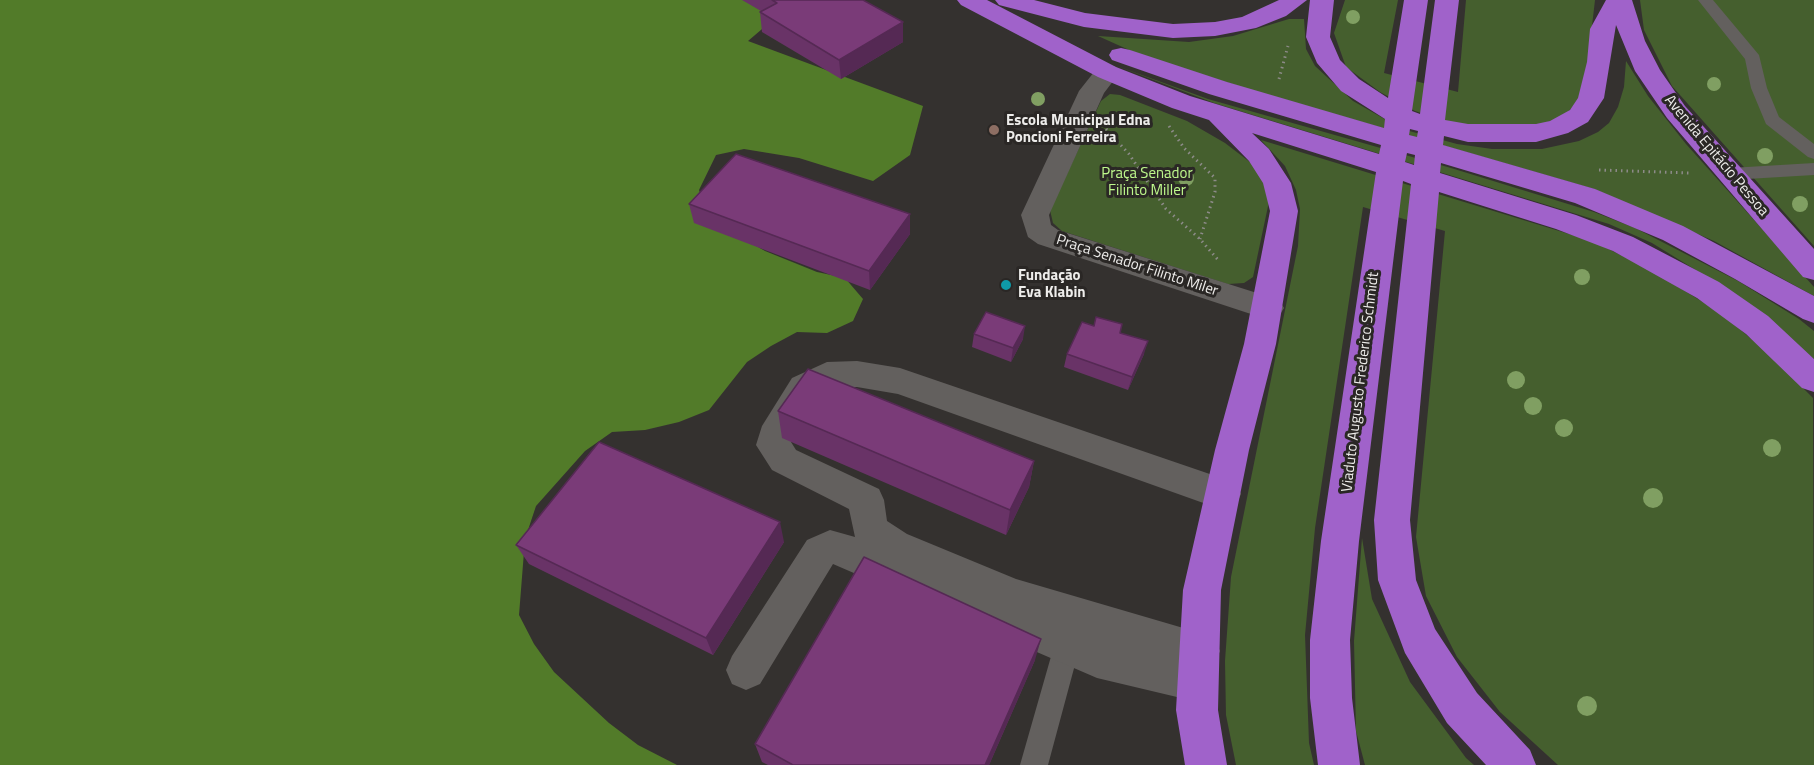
<!DOCTYPE html>
<html>
<head>
<meta charset="utf-8">
<style>
	body { margin:0 }
	canvas { display:block; background:#34312f }
</style>
</head>
<body>
<canvas width="1814" height="765"></canvas>
<script>
const g = document.querySelector('canvas').getContext('2d');
g.lineJoin = 'round';
function fill(path, color) { g.fillStyle = color; g.fill(path, 'evenodd'); }
const shape = rows => new Path2D(rows.map(r => 'M' + r).join(''));
function trace(path, color, width, dash) { g.strokeStyle = color; g.lineWidth = width; g.lineCap = dash ? 'butt' : 'round'; g.setLineDash(dash || []); g.stroke(path); }
function drawText(font, color, halo, rows, align = 'center') {
  g.font = font + ' "Titillium Web",sans-serif'; g.lineWidth = 6; g.setLineDash([]); g.textBaseline = 'middle'; g.strokeStyle = halo; g.fillStyle = color; for (const [text, x, y, turn = 0] of rows) {
    g.save(); g.translate(x, y); g.rotate((+turn || 0) * Math.PI / 180); g.textAlign = isNaN(turn) ? turn : align; if (halo) g.strokeText(text, 0, 0); g.fillText(text, 0, 0); g.restore();
  }
}
fill(shape([
	[1345,0,1398,0,1384,73,1458,92,1466,0,1595,0,1584,95,1564,116,1537,126,1460,126,1415,111,1380,92,1346,67,1334,33],
	[1640,0,1814,0,1814,246,1672,86,1644,30],
	[1289,19,1304,19,1306,49,1315,66,1353,101,1402,129,1457,144,1492,149,1542,149,1579,141,1598,132,1609,123,1618,107,1624,87,1626,61,1648,96,1686,144,1814,287,1814,296,1714,241,1594,189,1251,90,1138,54,1098,36,1189,42,1233,36],
	[1117,66,1208,99,1451,168,1594,212,1635,228,1738,281,1799,319,1814,331,1814,359,1738,296,1652,243,1609,224,1214,103],
	[1110,94,1120,95,1187,121,1225,143,1259,169,1271,192,1253,277,1244,283,1228,284,1062,231,1053,223,1050,210,1101,101],
	[1261,140,1592,241,1649,269,1719,312,1767,352,1813,398,1814,765,1558,765,1500,712,1457,657,1426,596,1416,537,1445,231,1363,207,1315,528,1305,635,1309,743,1314,765,1236,765,1226,715,1225,661,1231,577,1298,246,1300,209,1296,190,1285,166],
	[1362,538,1372,599,1410,682,1466,758,1474,765,1365,765,1356,731,1354,641]
]), '#455f2e');
fill(shape([
	[0,0,796,0,748,41,923,106,910,155,873,181,799,158,744,149,716,155,699,190,705,209,722,226,765,251,817,272,845,278,863,299,853,321,827,333,797,332,771,346,747,362,709,410,679,422,645,430,612,432,585,451,536,506,525,539,519,615,534,644,554,672,609,723,638,745,677,765,0,765]
]), '#527b29');
trace(shape([
	[1279,79,1288,46],
	[1112,121,1123,115,1139,117],
	[1169,126,1184,148,1215,178,1215,192,1200,239],
	[1106,129,1129,154,1166,209,1200,239,1219,261],
	[1599,170,1690,173]
]), '#8d8b89', 3, [1.5, 4]);
fill(shape([
	[1698,0,1713,0,1759,55,1767,88,1779,117,1814,144,1814,159,1808,157,1766,124,1751,88,1745,59,1698,0],
	[1814,163,1814,175,1730,180,1721,174,1730,168,1814,163],
	[1067,634,1076,637,1080,646,1048,765,1020,765,1054,646,1058,637,1067,634]
]), '#63605e');
fill(shape([
	[1107,64,1116,67,1120,72,1104,93,1049,215,1051,225,1058,230,1279,300,1284,308,1279,316,1268,320,1257,316,1038,244,1028,237,1021,215,1079,91,1098,67,1107,64],
	[857,361,900,368,1236,483,1241,494,1236,505,1223,510,898,394,857,387,832,388,816,396,795,430,791,442,796,450,879,489,884,500,887,521,907,534,1016,579,1214,637,1220,651,1214,665,1209,667,1212,668,1218,682,1212,696,1198,702,1097,678,833,564,760,684,746,690,732,684,726,670,732,656,807,540,830,530,855,537,849,509,772,470,756,445,762,426,792,378,827,362,857,361]
]), '#63605e');
fill(shape([
	[957,0,987,0,1116,67,1190,96,1379,154,1381,145,1209,94,1112,60,1109,55,1112,50,1121,48,1130,50,1227,82,1384,128,1385,119,1341,91,1317,63,1306,37,1310,0,1334,0,1330,37,1340,60,1359,79,1388,98,1404,0,1428,0,1412,111,1420,114,1435,0,1459,0,1445,120,1468,124,1536,124,1550,121,1570,110,1578,98,1587,62,1590,29,1606,0,1632,0,1645,41,1660,70,1685,106,1814,249,1814,280,1803,277,1667,118,1635,71,1616,25,1604,98,1588,122,1568,133,1536,142,1468,142,1444,136,1443,145,1595,189,1683,226,1814,296,1814,323,1803,319,1735,279,1663,240,1575,203,1441,163,1440,173,1576,215,1633,237,1719,282,1768,316,1814,359,1814,392,1802,388,1746,334,1697,298,1613,251,1556,229,1439,192,1410,520,1416,580,1435,629,1477,693,1530,750,1536,765,1486,765,1447,723,1405,653,1378,580,1374,520,1411,184,1403,181,1359,541,1350,640,1352,698,1360,765,1318,765,1310,698,1310,640,1321,541,1376,172,1252,133,1269,149,1291,183,1298,211,1276,344,1249,450,1221,590,1218,710,1227,765,1185,765,1176,710,1183,590,1215,450,1244,344,1270,211,1263,183,1249,161,1209,120,1172,108,1098,77,961,5,957,0],
	[1410,129,1418,131,1417,137,1409,135,1410,129],
	[1407,153,1415,155,1414,165,1405,162,1407,153],
	[995,0,1034,0,1085,13,1173,24,1215,22,1242,17,1279,0,1307,0,1286,16,1256,28,1215,36,1173,38,1084,27,999,5,995,0]
]), '#a062ca');
g.fillStyle = '#809f62';
for (const [x, y, r] of [
	[1353,17,7],
	[1714,84,7],
	[1038,99,7],
	[1765,156,8],
	[1186,178,8],
	[1800,204,8],
	[1582,277,8],
	[1516,380,9],
	[1533,406,9],
	[1564,428,9],
	[1772,448,9],
	[1653,498,10],
	[1587,706,10]
]) { g.beginPath(); g.arc(x, y, r, 0, 2 * Math.PI); g.fill(); }
fill(shape([
	[742,0,863,0,903,22,903,42,841,79,762,32,760,12,761,11],
	[689,204,910,234,870,290,694,223],
	[1120,333,1144,354,1128,390,1064,367,1067,354],
	[974,334,1023,339,1011,362,972,347],
	[778,411,1034,461,1029,487,1006,535,782,438],
	[784,542,713,655,529,564,516,545],
	[1035,660,989,765,768,765,762,762,755,744]
]), '#693367');
fill(shape([
	[903,22,903,42,841,79,839,60],
	[910,214,910,234,870,290,869,271],
	[1025,326,1023,339,1011,362,1013,348],
	[1148,341,1144,354,1128,390,1132,377],
	[1034,461,1029,487,1006,535,1010,510],
	[780,522,784,542,713,655,706,638],
	[1041,639,1035,660,989,765,985,765]
]), '#552954');
const building = shape([
	[772,0,863,0,903,22,839,60,760,12,777,3,772,0],
	[736,154,910,214,869,271,689,204,736,154],
	[986,312,1025,326,1013,348,974,334,986,312],
	[1096,317,1122,324,1120,333,1148,341,1132,377,1067,354,1082,322,1094,326,1096,317],
	[808,369,1034,461,1010,510,778,411,808,369],
	[599,442,780,522,706,638,516,545,599,442],
	[864,557,1041,639,985,765,793,765,755,744,864,557]
]);
fill(building, '#7a3b78');
trace(building, '#552954', 1.5);
for (const [x, y, r, color] of [
	[994,130,6,"#8d6e63"],
	[1006,285,6,"#0f9aa8"]
]) { const dot = new Path2D(); dot.arc(x, y, r, 0, 2 * Math.PI); g.fillStyle = color; g.fill(dot); trace(dot, '#2a2725', 2); }
drawText('bold 15px', '#eeedeb', '#2a2725', [
	["Escola Municipal Edna",1006,121],
	["Poncioni Ferreira",1006,138],
	["Fundação",1018,276],
	["Eva Klabin",1018,293]
], 'left');
drawText('15px', '#eeedeb', '#2a2725', [
	["Avenida Epitácio Pessoa",1716,156,50],
	["Praça Senador Filinto Miler",1137,266,18],
	["Viaduto Augusto Frederico Schmidt",1361,382,-83]
]);
drawText('15px', '#bef98c', '#2a2725', [
	["Praça Senador",1147,174],
	["Filinto Miller",1147,191]
]);
</script>
</body>
</html>
